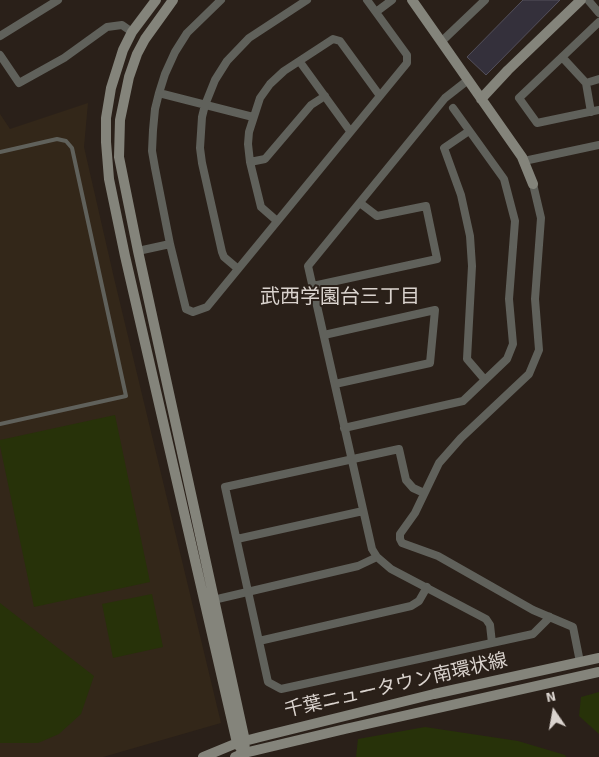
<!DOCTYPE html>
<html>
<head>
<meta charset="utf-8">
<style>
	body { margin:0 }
	#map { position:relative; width:599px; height:757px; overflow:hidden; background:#2a2019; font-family:Signika,sans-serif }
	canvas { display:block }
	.north { position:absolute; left:529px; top:687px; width:50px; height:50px; -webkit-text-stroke:4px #2a2019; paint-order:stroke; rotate:348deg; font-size:14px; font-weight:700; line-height:20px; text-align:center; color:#dad3ce }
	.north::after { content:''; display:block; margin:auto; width:18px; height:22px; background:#dad3ce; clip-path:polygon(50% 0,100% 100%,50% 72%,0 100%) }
</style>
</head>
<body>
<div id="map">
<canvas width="599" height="757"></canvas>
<div class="north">N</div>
</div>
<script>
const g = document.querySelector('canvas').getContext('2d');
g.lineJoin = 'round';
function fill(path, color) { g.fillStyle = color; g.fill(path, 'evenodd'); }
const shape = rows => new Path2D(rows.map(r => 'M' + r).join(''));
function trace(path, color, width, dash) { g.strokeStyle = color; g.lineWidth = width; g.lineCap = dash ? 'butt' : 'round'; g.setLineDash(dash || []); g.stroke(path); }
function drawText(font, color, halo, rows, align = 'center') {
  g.font = font + ' Signika,"Noto Sans JP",sans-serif'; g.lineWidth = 4; g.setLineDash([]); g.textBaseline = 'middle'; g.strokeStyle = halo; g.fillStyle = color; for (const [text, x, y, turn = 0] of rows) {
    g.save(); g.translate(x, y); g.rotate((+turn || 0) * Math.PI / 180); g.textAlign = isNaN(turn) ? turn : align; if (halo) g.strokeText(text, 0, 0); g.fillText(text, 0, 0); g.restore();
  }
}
fill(shape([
	[88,103,84,147,114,278,221,723,103,757,0,757,0,114,10,129]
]), '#332719');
fill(shape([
	[115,415,150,582,34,607,0,446,0,440],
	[152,594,163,647,113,658,102,604],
	[0,603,94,676,81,714,59,734,38,743,0,743],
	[599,692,599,734,579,716,581,697],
	[425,727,518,741,565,755,566,757,356,757,358,739]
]), '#273209');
const building = shape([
	[523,0,560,0,486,75,467,57,523,0]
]);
fill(building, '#34303b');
trace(building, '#54505c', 1);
trace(shape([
	[0,152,57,139,66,141,72,148,126,396,0,424]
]), '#60615b', 4);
trace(shape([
	[221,0,187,33,175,52,165,74,159,93,155,109,153,130,152,151,155,168,170,244,186,309,193,312,207,307,407,63,407,55,367,0],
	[588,0,599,13],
	[376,12,392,0],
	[599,22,519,98,537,123,599,110],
	[0,36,58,0],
	[441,42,485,0],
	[0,55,19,83,64,58,107,27,122,25,132,32],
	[562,57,586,83,591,112],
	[300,62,350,131],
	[468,80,445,98,308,266,372,549,377,557,391,569,486,619,490,625,492,643],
	[586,83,599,79],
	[159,93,253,117],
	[469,131,444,148,461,195,470,236,472,266,467,359,485,380],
	[524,161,599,145],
	[250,162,265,159,311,105,325,96],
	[533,184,541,218,535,299,539,350,529,374,461,438,439,463,415,513,400,534,400,539,402,543,438,556,533,610,573,627,580,662],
	[277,221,261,207,250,162,248,144,249,132,260,98,270,84,284,71,333,39,340,41,380,96],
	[138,251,170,244],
	[237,268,224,257,222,252,202,163,200,148,202,117,205,105,215,80,227,61,249,38,307,0],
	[313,286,437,259,426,206,377,216,360,203],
	[324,335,435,310,430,363,335,384],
	[344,428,463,401,507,359,513,344,509,299,515,221,504,179,453,108],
	[424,493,413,488,406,480,399,449,225,487,268,682,281,689,533,634,550,617],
	[237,539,363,511],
	[209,601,358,566,377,557],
	[259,641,411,606,419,601,427,587]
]), '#60615b', 8);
trace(shape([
	[156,0,132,32,123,50,111,88,106,118,106,142,109,179,125,256,237,743,244,753],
	[173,0,145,39,137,54,129,77,120,120,119,157,138,251,245,741,244,753],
	[412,0,522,157,533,184],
	[481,99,508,70,581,0],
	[203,757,237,743,260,737,434,694,599,658],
	[235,757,244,753,345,729,599,672]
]), '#84847b', 10);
drawText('19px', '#dad3ce', '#2a2019', [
	["千葉ニュータウン南環状線",396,686,-13]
]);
drawText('20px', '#dad3ce', '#2a2019', [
	["武西学園台三丁目",340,298]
]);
</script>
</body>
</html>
